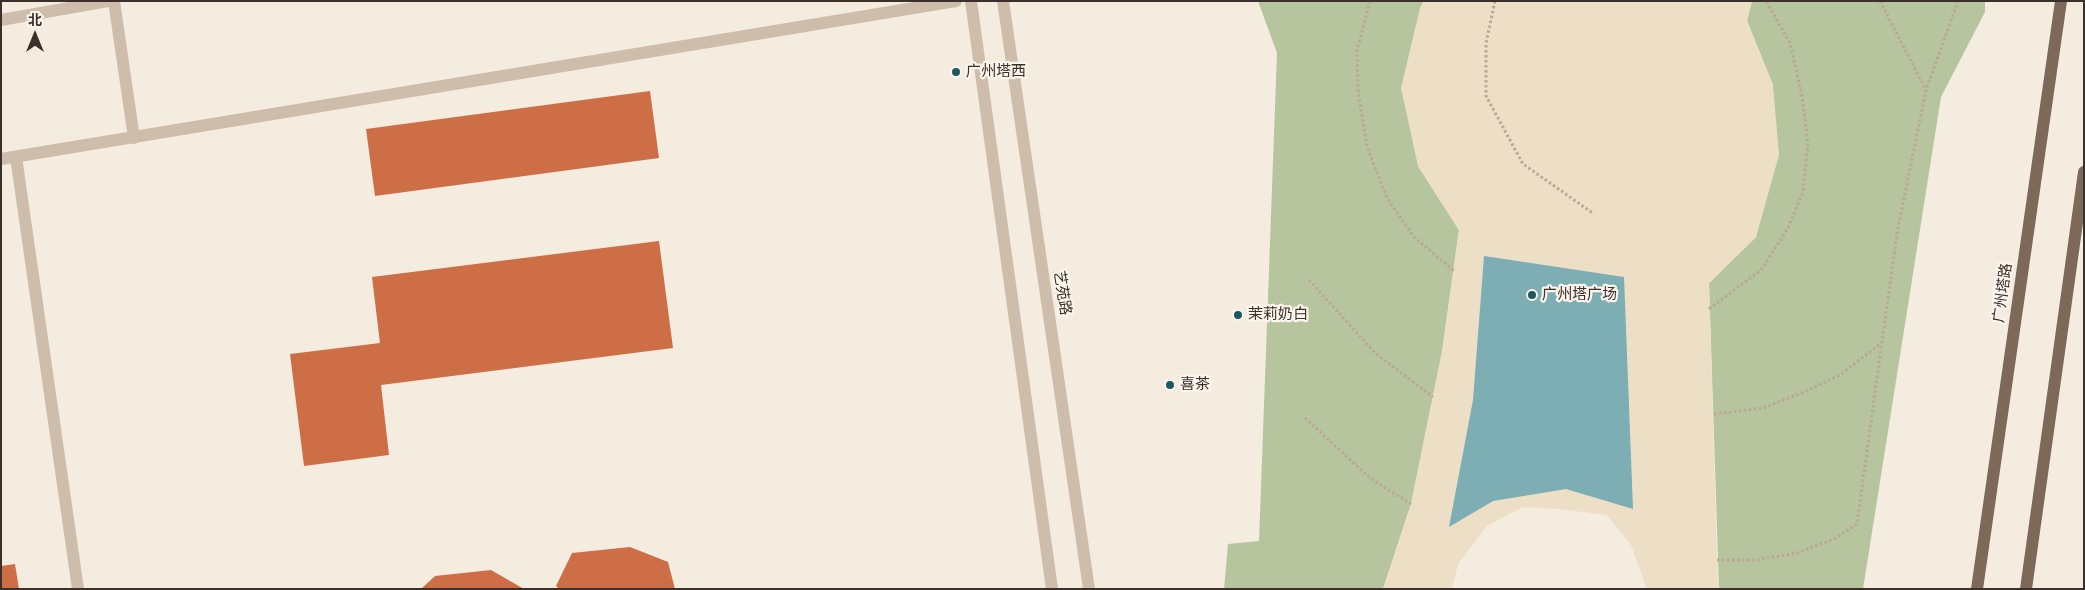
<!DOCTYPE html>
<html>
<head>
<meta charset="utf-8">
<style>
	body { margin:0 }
	#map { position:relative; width:2085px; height:590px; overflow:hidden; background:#f5ece0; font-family:"Noto Sans","Noto Sans SC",sans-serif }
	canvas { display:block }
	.frame { position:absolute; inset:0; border:2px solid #3b302a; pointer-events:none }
	.north { position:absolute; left:10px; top:10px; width:50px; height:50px; -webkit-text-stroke:4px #fbf5ed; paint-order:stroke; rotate:0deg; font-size:14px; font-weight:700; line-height:20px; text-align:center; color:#3b302a }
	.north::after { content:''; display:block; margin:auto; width:18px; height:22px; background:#3b302a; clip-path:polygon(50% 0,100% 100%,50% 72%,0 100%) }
</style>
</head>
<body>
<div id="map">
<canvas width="2085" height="590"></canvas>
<div class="frame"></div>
<div class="north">北</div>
</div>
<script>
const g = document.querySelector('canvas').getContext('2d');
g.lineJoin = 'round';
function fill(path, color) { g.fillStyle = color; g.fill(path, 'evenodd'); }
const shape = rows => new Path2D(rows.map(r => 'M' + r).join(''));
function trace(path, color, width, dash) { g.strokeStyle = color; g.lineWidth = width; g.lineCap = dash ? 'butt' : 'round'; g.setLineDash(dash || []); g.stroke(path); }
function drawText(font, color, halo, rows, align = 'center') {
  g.font = font + ' "Noto Sans","Noto Sans SC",sans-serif'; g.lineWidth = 4.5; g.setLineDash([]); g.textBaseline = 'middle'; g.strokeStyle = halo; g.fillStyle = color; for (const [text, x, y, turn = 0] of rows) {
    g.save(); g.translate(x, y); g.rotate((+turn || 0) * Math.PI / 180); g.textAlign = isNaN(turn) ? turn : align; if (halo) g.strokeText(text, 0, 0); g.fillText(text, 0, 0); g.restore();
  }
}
fill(shape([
	[1258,1,1424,1,1420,8,1418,166,1459,230,1442,352,1411,504,1383,589,1224,589,1228,544,1259,541,1277,53],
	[1752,1,1985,1,1985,12,1941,97,1863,589,1719,589,1709,283,1756,237,1773,85,1747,21]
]), '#b6c59e');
fill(shape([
	[1424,1,1752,1,1747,21,1773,85,1779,155,1756,237,1709,283,1718,589,1647,589,1631,545,1607,515,1559,509,1523,507,1487,526,1458,564,1452,589,1383,589,1411,504,1442,352,1459,230,1418,166,1401,88,1420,8]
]), '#eddec6');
fill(shape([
	[1484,256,1624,277,1633,509,1566,489,1493,501,1449,527,1473,400]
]), '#7caeb4');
fill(shape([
	[650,91,659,158,375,196,366,129],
	[659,241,673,348,381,385,389,455,304,466,290,354,380,343,372,277],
	[630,547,668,562,675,589,559,589,556,586,572,553],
	[15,564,19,589,1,589,1,566],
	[491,570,524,589,421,589,435,576]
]), '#cd6e46');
trace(shape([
	[1370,1,1357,50,1358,90,1367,147,1387,198,1413,236,1454,271],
	[1495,1,1486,43,1486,96,1523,164,1594,214],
	[1880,1,1926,90],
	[1309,280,1375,353,1433,397],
	[1709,309,1761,270,1787,230,1803,192,1808,143,1802,96,1790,43,1766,1],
	[1714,414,1763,408,1804,392,1840,375,1880,344],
	[1305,418,1370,478,1411,504],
	[1717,560,1755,560,1797,553,1834,539,1857,524,1897,233,1926,90,1958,1]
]), '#baa794', 3, [2.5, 2.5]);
trace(shape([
	[114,1,134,138],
	[971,1,1052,589],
	[1003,1,1089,589],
	[1,20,108,1],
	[16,157,78,589],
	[1,159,956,1]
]), '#cebdaa', 12);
trace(shape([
	[1977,589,2061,1],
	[2026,589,2084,172]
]), '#7e685a', 12);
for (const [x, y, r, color] of [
	[956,72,5,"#1c5860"],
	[1532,295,5,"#1c5860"],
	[1238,315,5,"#1c5860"],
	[1170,385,5,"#1c5860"]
]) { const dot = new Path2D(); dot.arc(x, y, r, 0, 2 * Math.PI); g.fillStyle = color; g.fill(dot); trace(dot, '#fbf5ed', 2); }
drawText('15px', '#3b302a', '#fbf5ed', [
	["广州塔西",966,72],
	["广州塔广场",1542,295],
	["茉莉奶白",1248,315],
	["喜茶",1180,385]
], 'left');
drawText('15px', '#3b302a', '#fbf5ed', [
	["艺苑路",1062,293,81],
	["广州塔路",2003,293,-82]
]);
</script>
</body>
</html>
